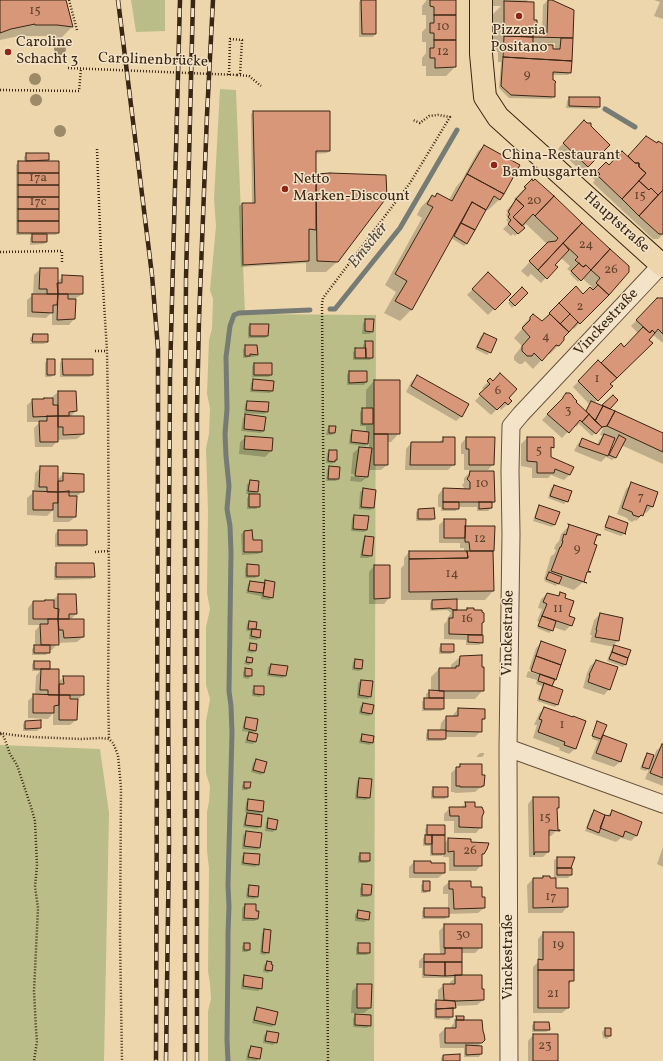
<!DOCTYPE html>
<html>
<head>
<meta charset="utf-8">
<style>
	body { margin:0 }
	canvas { display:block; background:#edd6ac }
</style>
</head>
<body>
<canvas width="663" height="1061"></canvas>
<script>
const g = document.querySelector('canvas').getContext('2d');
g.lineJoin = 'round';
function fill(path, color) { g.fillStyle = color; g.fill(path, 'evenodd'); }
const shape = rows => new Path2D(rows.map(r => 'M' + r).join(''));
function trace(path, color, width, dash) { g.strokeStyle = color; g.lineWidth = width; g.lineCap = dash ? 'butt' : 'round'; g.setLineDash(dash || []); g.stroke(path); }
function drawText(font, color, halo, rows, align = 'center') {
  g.font = font + ' Vollkorn,serif'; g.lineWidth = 3; g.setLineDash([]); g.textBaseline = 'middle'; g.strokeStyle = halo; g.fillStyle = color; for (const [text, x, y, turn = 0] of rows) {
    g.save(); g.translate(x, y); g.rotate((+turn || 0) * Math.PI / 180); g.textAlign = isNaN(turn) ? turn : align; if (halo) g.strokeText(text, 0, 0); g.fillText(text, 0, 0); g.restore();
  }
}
fill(shape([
	[131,0,165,0,165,31,136,32],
	[220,89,236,90,245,314,376,315,374,1061,208,1061,208,1011,211,999,210,984,208,971,209,868,207,851,207,812,209,801,210,786,206,773,206,721,210,699,206,685,206,627,210,609,207,593,208,512,206,448,209,434,210,408,207,394,209,340,212,329,213,299,210,290,216,226,214,199],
	[0,745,100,749,109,813,104,1061,0,1061]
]), '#babd88');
fill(shape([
	[0,0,65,0,72,27,61,38,45,36,24,36,24,35,0,40],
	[361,0,375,0,375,34,373,37,359,37,359,2],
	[426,0,455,0,455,67,446,76,426,76,426,66,422,66,422,58,426,53,426,42,422,42,422,32,426,28,426,15,422,15,422,6,426,1],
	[490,0,528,0,525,3,536,27,531,32,542,32,543,5,548,0,573,10,570,73,568,75,552,75,552,82,554,83,554,97,551,99,509,98,499,88,501,62,498,62,498,52,488,52,489,18,501,6,490,6],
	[532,43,555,43,555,50,532,45],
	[502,52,504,52,504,62,502,62],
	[654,0,663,0,663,19,654,16,660,2],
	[569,98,599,106,597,109,566,108,567,101],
	[253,112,329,151,327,153,315,154,315,175,330,174,338,261,326,272,306,272,306,263,241,267,239,206,242,204,252,204,251,114],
	[578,127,590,127,609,145,582,172,558,149],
	[647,137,657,144,663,145,663,188,660,192,661,193,663,191,663,234,658,239,653,239,593,183,595,180,592,177,606,163,609,166,628,157],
	[484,146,500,199,488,210,486,209,467,243,464,246,451,238,411,310,400,321,384,313,396,292,385,285,422,218,417,215,421,207,432,196,434,197,438,194,449,200,456,187,462,180,478,151],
	[26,154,48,154,48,162,58,233,56,235,46,235,46,242,44,244,30,245,30,238,32,235,16,235,16,165,18,162,24,162,24,157],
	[532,181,628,272,608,294,574,329,572,327,563,336,559,345,550,354,547,354,533,369,525,361,522,364,519,364,514,360,514,356,522,346,514,338,522,329,522,326,533,315,542,323,548,317,547,316,576,287,583,295,592,287,582,278,578,282,570,274,571,272,567,269,570,266,561,258,554,265,556,267,541,283,531,274,528,277,521,271,547,244,526,224,515,236,513,234,511,236,503,229,509,223,506,220,508,218,506,215,508,212,506,211,516,200,514,199],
	[40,269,57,282,63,276,82,294,75,299,74,319,69,325,52,325,52,312,46,318,27,317,27,300,33,295,34,275],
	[488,274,509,294,488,315,467,295],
	[522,289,527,293,512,308,508,303],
	[657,299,663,300,663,343,652,334,609,385,611,386,594,403,602,407,613,396,617,400,609,409,663,434,663,464,621,445,615,458,612,460,606,457,601,462,574,451,577,445,582,439,597,445,599,440,603,436,600,435,603,428,599,429,592,436,579,424,576,427,574,425,562,438,542,420,567,394,585,412,589,404,573,387,598,362,601,365,624,348,638,333,631,326],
	[613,441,615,442,611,451,609,450],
	[366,320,372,331,370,334,362,334,363,323],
	[250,325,267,336,265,338,248,338,248,327],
	[484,334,490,352,487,355,475,349,481,336],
	[33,335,47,335,47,341,46,343,46,341,30,341,30,338],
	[366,342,372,358,370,360,353,360,353,352,356,349,363,349,363,345],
	[30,343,45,343,44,344,30,344],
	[246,346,257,355,254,357,248,357,247,358,243,358,243,349],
	[47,360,54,374,51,377,45,377,45,363],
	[63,360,92,374,90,377,60,377,60,363],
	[254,364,271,374,269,377,252,377,252,366],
	[349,372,366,382,364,385,347,385,347,375],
	[417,376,462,416,456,421,406,392,411,382],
	[253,380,272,391,270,393,250,392,251,383],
	[490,380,511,401,501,410,499,407,491,415,475,401,485,390,482,388],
	[374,381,399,433,391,442,387,442,387,465,381,470,368,470,367,477,361,482,350,481,351,476,364,478,364,476,351,474,353,453,359,448,369,449,369,442,365,446,349,444,350,434,353,431,366,433,366,426,360,426,360,412,363,409,366,409,366,390],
	[58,392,75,392,76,411,70,417,83,434,77,439,57,440,57,441,52,447,35,447,34,428,40,422,27,422,27,405,33,400,52,399,52,397],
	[248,402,267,412,264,414,244,413,245,404],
	[246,415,263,431,261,433,241,431,243,418],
	[329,427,334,433,332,435,326,435,327,430],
	[246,437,272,439,271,451,265,457,239,454,240,442],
	[444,438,454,464,448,470,405,470,406,449,411,443,438,443],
	[466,438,493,464,488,470,464,470,464,454,461,454,461,444],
	[527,438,553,447,550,450,550,458,573,467,569,475,564,480,551,475,548,478,532,478,532,468,521,466,521,444],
	[330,451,336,459,332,464,326,463,327,453],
	[41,467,57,480,63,474,83,491,76,497,75,517,69,522,53,522,53,510,47,516,27,515,27,498,34,492,35,473],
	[329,467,338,479,336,481,326,481,327,470],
	[470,472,494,502,491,505,491,508,488,511,477,511,477,507,458,507,456,511,441,511,441,507,438,507,438,495,443,489,464,490,464,488,462,485,464,483,464,478],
	[250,482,258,482,257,492,254,495,259,506,256,509,247,509,247,498,251,494,246,494,247,484],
	[632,483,657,492,652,507,646,513,644,511,642,515,636,521,635,520,632,522,628,520,627,518,617,514,626,489],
	[554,486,567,501,564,504,548,498,551,488],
	[363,490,373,508,370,510,359,509,360,492],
	[539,506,554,525,552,527,533,521,537,509],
	[419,510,434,518,431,521,416,521,416,512],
	[354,516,366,530,364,532,351,531,352,518],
	[609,518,627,524,624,534,621,536,604,530,607,520],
	[444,520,465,527,492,551,493,591,485,600,456,600,454,611,465,611,467,609,481,624,482,642,479,645,466,645,466,640,444,639,444,624,447,621,448,617,451,613,447,610,430,611,430,603,433,600,401,600,401,568,404,565,404,558,409,552,464,552,464,548,460,548,460,543,439,543,439,525],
	[570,525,593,545,596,546,583,582,574,590,557,584,556,586,544,581,545,580,544,579,551,556,554,554,556,550,554,549,556,544,559,541,561,534],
	[58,531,86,531,86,544,84,547,55,547,55,534],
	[251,531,252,541,261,552,258,554,242,555,241,534,244,532],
	[365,537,373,538,371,556,368,558,360,558,363,540],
	[57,564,94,577,91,579,54,580,54,567],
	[247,566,258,576,255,578,245,578,245,568],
	[374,566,389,598,384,604,369,604,369,572],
	[265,581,272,598,269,600,261,599,261,596,246,593,248,584,250,582,263,584],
	[561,593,563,599,567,616,571,625,565,631,553,627,552,630,549,633,537,628,539,622,537,621,542,609,538,608,541,599,547,594,557,596],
	[58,595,76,606,76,614,70,620,83,637,77,642,58,643,52,650,49,650,49,652,46,655,32,655,32,649,35,646,35,631,40,625,28,625,28,608,33,602,53,600],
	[600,614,618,641,613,645,630,651,625,664,623,667,607,661,612,648,614,647,590,642,592,635,590,635,594,620],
	[249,622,256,622,255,630,259,637,257,640,249,639,250,631,246,631,247,624],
	[541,643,555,679,553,682,551,687,557,704,555,707,537,701,542,686,536,684,537,680,526,677,528,671,540,675,542,674,529,669,536,648],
	[250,644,255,650,253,653,247,652,248,647],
	[441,645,453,652,451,654,439,654,439,648],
	[481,656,483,690,475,699,443,699,443,708,441,711,422,711,422,702,424,699,426,699,426,694,429,691,431,691,431,677,439,669,451,669,451,665,460,657],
	[247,658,251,663,249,665,244,664,245,661],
	[356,660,361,669,359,671,352,670,353,662],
	[596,661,609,689,604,695,583,688,587,673,590,666],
	[34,662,58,682,64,677,83,694,78,700,76,720,70,725,53,725,53,713,48,719,28,718,28,701,34,695,35,695,36,676,40,671,32,671,32,664],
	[271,665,285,676,283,678,267,676,268,667],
	[246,669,251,676,248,679,243,678,243,672],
	[361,681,370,696,368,699,357,698,358,683],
	[255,687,263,694,260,697,252,696,252,690],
	[363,704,371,714,369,716,359,714,360,707],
	[544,708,575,749,569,754,559,750,560,748,533,738,537,725,534,725,539,714],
	[458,709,484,719,481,722,481,731,475,737,445,737,445,739,442,741,426,741,426,734,428,731,440,731,441,723,446,717,453,717,453,715],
	[246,718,255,730,252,733,256,741,253,744,245,743,247,735,250,732,242,731,244,721],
	[25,722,40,728,37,731,23,731,23,724],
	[597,723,606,726,600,740,603,736,626,745,620,762,614,767,591,759,598,741,592,739,597,724,596,724],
	[363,735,372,742,370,745,359,743,360,738],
	[662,745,663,745,663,786,645,779,650,767,646,771,640,769,645,756,648,754,654,756,656,751],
	[480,753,484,753,484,755,482,757,477,757,477,756],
	[256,760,263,772,261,775,251,772,253,763],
	[460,765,481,776,483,785,475,792,455,793,454,792,451,792,451,773],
	[360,779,369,798,366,800,355,799,357,781],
	[245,783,249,788,247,790,242,790,242,785],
	[433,788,447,796,445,799,431,799,431,791],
	[533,798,558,808,556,809,557,830,551,836,548,836,548,852,543,857,529,857,528,804],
	[249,800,263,802,262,812,258,815,260,826,257,829,243,827,245,816,248,813,245,812,246,802],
	[466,803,474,808,481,816,481,827,476,833,454,833,454,821,444,821,444,814,450,808,461,808],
	[612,811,636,836,631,841,621,838,616,842,585,831,591,814,594,812,607,816],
	[269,819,275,829,273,832,265,831,266,822],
	[428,826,444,844,448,839,470,843,483,854,481,855,481,865,476,871,449,871,449,857,443,857,443,855,441,856,430,856,430,846,423,846,423,839,425,836,425,829],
	[246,832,260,847,257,850,242,849,243,835],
	[663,847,663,867,657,864],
	[245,854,258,864,255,867,241,865,242,856],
	[361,854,369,861,367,863,358,863,358,856],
	[557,858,574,858,570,868,571,875,568,878,555,878,555,889,567,907,562,913,528,913,527,885,533,879,542,879,544,877,549,879,554,879,554,860],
	[414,862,430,864,444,873,438,878,409,878,409,867],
	[424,882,429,890,426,893,421,893,421,885],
	[449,882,470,888,481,898,484,908,478,913,448,914,448,916,445,919,422,919,422,911,424,909,448,909,448,894,443,894,443,887],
	[363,885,370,895,368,897,360,897,360,888],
	[250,886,257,897,254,899,246,898,247,888],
	[245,905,255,912,257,918,255,921,242,921,242,908],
	[358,911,368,919,365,922,355,921,355,914],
	[445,925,481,947,475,953,461,953,461,975,481,990,483,1000,477,1005,455,1006,455,1008,452,1011,452,1017,449,1020,434,1019,434,1004,436,1001,438,1001,438,990,444,985,450,985,450,982,455,978,422,978,422,968,419,968,419,961,425,955,440,955,439,931],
	[265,930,268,952,265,955,260,954,262,933],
	[543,933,573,980,568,985,568,1008,562,1013,533,1013,533,967,538,962,538,939],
	[244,944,249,950,247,952,242,952,242,946],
	[359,944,369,952,367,955,356,955,356,947],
	[267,962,270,965,271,971,268,973,263,972,264,965],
	[245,976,261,988,258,991,241,989,242,979],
	[358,985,370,1008,364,1013,351,1013,352,991],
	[257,1008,274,1024,272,1027,252,1023,255,1011],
	[356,1015,370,1025,367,1028,353,1027,353,1018],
	[457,1017,463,1019,482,1042,477,1047,481,1047,481,1054,479,1057,464,1057,464,1048,440,1048,439,1034,445,1029,451,1029,451,1027,454,1023,454,1019],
	[535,1023,549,1030,546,1032,532,1032,532,1025],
	[605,1029,610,1029,610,1036,607,1039,603,1038,602,1032],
	[267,1032,276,1042,273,1045,263,1043,264,1035],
	[533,1035,556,1061,528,1061,528,1041],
	[251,1047,260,1049,259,1059,256,1061,246,1060,248,1050],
	[443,1056,459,1061,441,1061,441,1058]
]), '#0003');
trace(shape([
	[605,109,635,127],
	[330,309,335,309,400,228,457,130],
	[228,1061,227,1040,228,952,228,933,229,906,228,886,232,733,231,706,229,691,231,552,230,526,227,509,229,486,226,456,225,434,227,409,226,357,230,326,234,315,239,313,310,310]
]), '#767c75', 5);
const building = shape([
	[0,0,66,0,73,27,57,25,35,25,35,24,11,29,0,33,0,0],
	[361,0,376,0,376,34,362,34,361,0],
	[430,0,456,0,456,15,434,15,434,7,430,6,430,0],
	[548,0,552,0,574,10,573,38,533,37,533,31,542,31,547,33,548,0],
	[504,1,534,2,534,20,537,20,537,28,533,28,533,37,504,36,504,1],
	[434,15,456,15,456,40,434,40,434,33,430,33,430,23,434,23,434,15],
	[504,36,533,37,533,44,553,45,553,49,560,49,561,38,573,38,572,61,503,57,504,36],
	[434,40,456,40,456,67,435,68,435,58,430,58,430,48,434,48,434,40],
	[503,57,572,61,571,73,553,72,553,80,554,80,556,82,555,83,555,97,511,95,501,86,503,57],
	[569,97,600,97,600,107,569,106,569,97],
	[253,111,330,111,330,151,316,151,316,230,309,229,309,261,243,265,242,203,255,203,253,111],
	[584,120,587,123,591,123,591,126,610,145,588,167,563,143,584,120],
	[646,136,657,143,658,141,663,144,663,190,658,195,651,188,649,190,639,181,646,173,639,167,639,163,635,163,628,156,646,136],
	[484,145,520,165,504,194,467,174,484,145],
	[622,151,635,163,639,163,639,167,646,173,622,199,598,176,600,174,597,171,606,162,609,165,622,151],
	[26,153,49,153,49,160,26,161,26,153],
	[18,161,59,161,59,173,18,173,18,161],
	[18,173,59,173,59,185,18,185,18,173],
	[330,173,386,175,387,197,338,262,317,261,316,174,330,173],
	[467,174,504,194,500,200,494,196,486,210,472,202,412,310,395,301,407,281,395,274,433,207,427,204,432,195,435,197,437,193,452,201,467,174],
	[532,179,533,181,535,179,554,196,535,216,533,214,522,226,513,217,524,206,516,199,526,188,524,187,532,179],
	[639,181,649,190,651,188,658,195,639,216,622,199,639,181],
	[18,185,59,185,59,197,18,197,18,185],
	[663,190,663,234,659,234,639,216,663,190],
	[554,196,582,223,538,270,529,261,548,242,556,241,558,238,535,216,554,196],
	[18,197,59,197,59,209,18,209,18,197],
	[516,199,524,206,513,217,525,228,518,234,508,224,511,220,508,217,510,214,508,212,516,199],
	[472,202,486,210,475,230,461,223,472,202],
	[18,209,59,209,59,221,18,221,18,209],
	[18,221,59,221,59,233,18,233,18,221],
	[461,223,475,230,467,244,454,236,461,223],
	[582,223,610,249,591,270,586,265,583,267,575,260,578,257,563,243,582,223],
	[32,234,47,234,47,242,32,242,32,234],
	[563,243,569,250,555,265,558,267,547,279,538,270,563,243],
	[610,249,629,266,629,272,609,295,596,283,600,278,591,270,610,249],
	[579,263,583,267,586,265,591,270,581,281,571,271,579,263],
	[40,268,58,268,58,294,47,294,47,289,39,289,40,268],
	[488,272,511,294,495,310,472,289,488,272],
	[62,275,83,276,83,294,58,294,57,283,62,283,62,275],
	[598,285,609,295,580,324,559,303,576,286,583,294,590,287,593,290,598,285],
	[522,287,528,293,515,306,509,300,522,287],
	[32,294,58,294,57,305,53,305,53,313,32,312,32,294],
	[58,294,68,294,68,299,76,299,75,319,57,320,58,294],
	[657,298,663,298,663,334,658,329,655,333,652,330,650,333,636,320,657,298],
	[559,303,570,314,560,324,549,313,559,303],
	[533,314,542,321,550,314,569,332,564,337,564,340,559,346,556,345,542,361,534,353,532,356,527,356,522,351,522,346,530,337,522,328,530,320,530,317,533,314],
	[570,314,578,322,569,332,560,324,570,314],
	[365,319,374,319,373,332,365,331,365,319],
	[250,324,269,324,268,336,250,336,250,324],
	[643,327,650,333,652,330,655,333,649,340,653,343,617,378,601,363,621,343,624,347,643,327],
	[484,333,497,339,491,353,477,347,484,333],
	[33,334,48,334,48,342,32,342,33,334],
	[365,341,373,341,373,358,366,358,365,341],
	[245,345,257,345,258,355,250,354,250,356,245,356,245,345],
	[355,348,366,348,366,358,355,358,355,348],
	[47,359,55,359,55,375,47,375,47,359],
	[62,359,93,359,93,375,63,375,62,359],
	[598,360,617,378,610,384,613,386,598,401,578,381,598,360],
	[254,363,272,363,272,375,254,375,254,363],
	[349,371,367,371,367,382,349,383,349,371],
	[500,373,517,389,509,398,512,401,508,405,505,402,497,410,479,394,490,384,487,381,490,378,493,381,500,373],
	[417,375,469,404,462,417,411,386,417,375],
	[253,379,274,381,273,391,252,390,253,379],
	[374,380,400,380,400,434,374,434,374,380],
	[58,391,76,391,77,411,69,412,69,416,58,416,58,391],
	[566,393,570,393,573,396,573,397,577,401,576,402,589,414,582,422,580,420,569,433,547,414,563,398,563,397,566,393],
	[613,395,618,400,610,409,602,405,613,395],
	[44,398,53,398,53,405,58,405,58,416,33,417,32,399,44,399,44,398],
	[247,401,269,402,268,412,246,410,247,401],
	[591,401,603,406,595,421,586,411,591,401],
	[603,406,615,411,607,426,602,427,595,421,603,406],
	[362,408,373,408,373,424,362,424,362,408],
	[615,411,663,433,663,452,607,426,615,411],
	[245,414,266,417,264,431,244,429,245,414],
	[589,414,602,427,596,434,582,422,589,414],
	[47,416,58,416,58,442,40,442,39,421,47,421,47,416],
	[58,416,84,416,84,434,63,435,63,427,58,427,58,416],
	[329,426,336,426,335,433,329,433,329,426],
	[352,430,369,432,368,444,351,442,352,430],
	[374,434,388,434,388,465,374,465,374,434],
	[604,434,615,438,608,456,579,446,582,438,599,445,604,434],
	[619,435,626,439,616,458,609,455,619,435],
	[245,436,273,438,272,451,244,449,245,436],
	[443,437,455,437,455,465,410,465,411,442,443,442,443,437],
	[466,437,495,437,494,465,469,465,469,449,466,449,466,437],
	[527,437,553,437,554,438,554,448,551,447,551,457,574,467,570,475,555,469,554,473,537,473,537,462,527,461,527,437],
	[359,447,372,448,368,477,355,476,359,447],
	[329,450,337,450,337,460,335,460,335,462,328,461,329,450],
	[40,466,58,466,58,492,47,492,47,487,39,487,40,466],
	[329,466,340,467,339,479,328,479,329,466],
	[470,471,494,471,495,502,443,502,443,488,470,489,470,482,467,479,469,476,470,471],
	[63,473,84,474,84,492,58,492,58,481,63,481,63,473],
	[250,480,259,481,258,492,248,491,250,480],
	[631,482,658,492,653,507,647,505,643,516,641,515,639,517,633,515,632,512,622,508,631,482],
	[554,485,572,491,568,502,550,496,554,485],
	[363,488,376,490,374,508,361,507,363,488],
	[33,491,58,492,58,503,53,503,53,510,33,510,33,491],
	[69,491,69,496,77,496,76,517,58,517,58,492,69,491],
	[249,494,260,494,260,507,249,507,249,494],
	[443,502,459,502,459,509,443,509,443,502],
	[479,502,492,502,492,508,479,509,479,502],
	[539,505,560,512,555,525,535,518,539,505],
	[434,508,435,519,418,519,418,509,434,508],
	[354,515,369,516,367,530,353,529,354,515],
	[609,516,628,523,625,534,626,534,605,527,609,516],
	[444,519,466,519,465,538,444,538,444,519],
	[568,524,601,535,597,535,594,544,597,545,588,571,591,572,587,572,584,582,587,583,551,571,560,547,561,547,563,541,562,541,564,534,566,535,569,525,568,524],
	[465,526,495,526,494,551,470,551,469,542,465,542,465,526],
	[58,530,87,530,87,545,58,545,58,530],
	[252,530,253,540,262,540,262,552,244,552,244,531,252,530],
	[365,536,374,537,372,556,362,555,365,536],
	[409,551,467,551,468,558,409,559,409,551],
	[467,551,493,551,494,591,409,592,409,559,468,558,467,551],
	[56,563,94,563,95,577,56,577,56,563],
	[247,564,259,565,259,576,247,576,247,564],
	[374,565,390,565,390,598,374,599,374,565],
	[549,572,562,577,559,584,546,579,549,572],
	[265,580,275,582,273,598,263,596,265,580],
	[250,581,265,583,263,593,248,591,250,581],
	[560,592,566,594,565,598,574,601,569,616,575,618,572,626,542,616,547,604,543,602,547,593,559,596,560,592],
	[58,594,76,594,77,614,69,614,69,619,58,619,58,594],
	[457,599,457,610,453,610,450,608,432,609,432,600,457,599],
	[45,600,54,600,54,608,59,609,58,619,33,619,33,601,45,601,45,600],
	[467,608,474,608,474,610,482,610,482,612,484,613,484,622,482,623,482,635,449,634,449,618,453,618,453,610,467,610,467,608],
	[600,613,623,618,619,641,595,637,597,630,596,630,600,613],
	[542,616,556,621,553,631,538,626,542,616],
	[48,619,58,619,59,645,41,645,40,624,48,624,48,619],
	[58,619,84,619,84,637,64,638,63,630,59,630,58,619],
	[249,621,257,622,256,629,248,629,249,621],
	[252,629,261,630,260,638,251,636,252,629],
	[468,635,483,635,483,643,468,642,468,635],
	[541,641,566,650,561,665,536,656,541,641],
	[250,643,257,644,256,651,249,650,250,643],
	[441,644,454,644,454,652,441,652,441,644],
	[34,645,50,645,50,653,34,653,34,645],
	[614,645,631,650,628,658,612,652,614,645],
	[612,652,628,658,626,665,609,659,612,652],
	[482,655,482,667,484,667,484,691,439,691,439,668,456,668,456,666,459,666,460,656,482,655],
	[536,656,561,665,556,680,531,671,536,656],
	[247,657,253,658,252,663,246,662,247,657],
	[355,659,363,660,362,669,354,668,355,659],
	[596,660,618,667,610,690,588,682,590,675,589,675,596,660],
	[34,661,50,661,50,669,34,669,34,661],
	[271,664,288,666,286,676,269,674,271,664],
	[245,668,252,669,252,676,245,676,245,668],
	[41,669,59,669,59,695,48,695,48,690,40,690,41,669],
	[540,674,555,679,552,686,538,681,540,674],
	[63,676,84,676,84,695,59,695,59,684,64,684,63,676],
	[361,680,373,681,371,697,359,695,361,680],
	[544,683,563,690,558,705,539,699,544,683],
	[254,686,264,686,264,695,254,694,254,686],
	[429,690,444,691,444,698,429,698,429,690],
	[33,694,59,695,59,705,54,706,54,713,33,713,33,694],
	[59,695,70,695,70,699,78,699,77,720,59,720,59,695],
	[424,698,444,698,444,709,424,709,424,698],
	[363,703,374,705,372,714,361,712,363,703],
	[544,707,573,717,573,716,586,721,576,749,564,745,565,742,538,732,542,720,539,719,544,707],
	[458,708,485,709,485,719,482,719,482,732,446,731,446,716,458,716,458,708],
	[246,717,258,719,256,731,244,728,246,717],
	[41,720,41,728,25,729,25,721,41,720],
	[597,721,607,725,601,739,592,736,597,721],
	[428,730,446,730,446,739,428,739,428,730],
	[249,732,258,734,256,742,247,740,249,732],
	[362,734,374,736,373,743,361,741,362,734],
	[603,735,627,744,621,762,596,753,603,735],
	[662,744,663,744,663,778,650,773,662,744],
	[647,753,654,755,649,769,642,767,647,753],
	[256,759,267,762,264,773,253,770,256,759],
	[460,764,482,764,482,775,485,775,484,786,482,786,482,787,460,787,460,786,456,786,456,767,460,767,460,764],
	[359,778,372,779,370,798,357,797,359,778],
	[244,782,251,782,250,788,244,788,244,782],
	[433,787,448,787,448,797,433,797,433,787],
	[533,797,559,797,559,808,557,808,558,830,560,830,560,831,549,830,549,852,535,852,534,855,533,797],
	[248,799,264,801,263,812,247,810,248,799],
	[465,802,475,802,475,807,482,807,484,812,482,817,482,828,459,827,459,816,450,816,449,807,466,807,465,802],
	[594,810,605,815,599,833,587,828,594,810],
	[612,810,642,822,637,836,625,831,623,837,600,828,605,815,610,816,612,810],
	[247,813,262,815,261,827,245,825,247,813],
	[268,818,278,820,276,830,267,828,268,818],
	[427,825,445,825,445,835,427,835,427,825],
	[246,831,262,833,260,848,244,846,246,831],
	[425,835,432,835,432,844,425,844,425,835],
	[432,835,445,835,445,854,432,854,432,835],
	[448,838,471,839,471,842,489,843,487,849,484,854,482,854,482,866,454,866,454,851,448,852,448,838],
	[244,853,260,854,259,865,243,863,244,853],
	[360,853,370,853,370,861,360,861,360,853],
	[557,857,575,857,571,868,557,868,557,857],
	[414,861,431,861,431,863,445,863,445,873,414,873,414,861],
	[557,868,572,868,572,875,557,875,557,868],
	[543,876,550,876,550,878,556,878,556,888,568,888,568,907,533,908,533,878,543,878,543,876],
	[423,881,430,881,430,891,423,891,423,881],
	[449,881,471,881,471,887,482,887,482,897,485,897,485,908,454,909,453,889,449,889,449,881],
	[362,884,372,885,371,895,362,895,362,884],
	[249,885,259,886,258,897,248,896,249,885],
	[245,904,256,904,256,911,259,911,258,919,244,918,245,904],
	[424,908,449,908,449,917,424,917,424,908],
	[358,910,370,912,369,920,357,918,358,910],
	[444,924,482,924,482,948,444,948,444,924],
	[264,929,271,930,269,953,262,952,264,929],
	[543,932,574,932,574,970,538,970,538,959,543,960,543,932],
	[244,943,250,943,250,950,244,950,244,943],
	[358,943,370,943,370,953,358,953,358,943],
	[445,948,462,948,462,962,424,962,424,954,445,954,445,948],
	[267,961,272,962,271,964,273,965,272,971,265,970,267,961],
	[424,962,445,962,445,976,424,975,424,962],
	[445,962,462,962,462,975,445,976,445,962],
	[538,970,574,970,574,981,569,981,569,1008,538,1008,538,970],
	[244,975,263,978,262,989,243,986,244,975],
	[455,975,482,975,482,989,484,989,484,1000,456,1001,444,1000,443,984,455,984,455,975],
	[357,984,372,984,371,1008,357,1008,357,984],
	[436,1000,455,1001,456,1008,436,1009,436,1000],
	[257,1007,278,1012,275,1025,254,1020,257,1007],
	[453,1008,453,1017,436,1017,436,1009,453,1008],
	[355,1014,371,1015,371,1026,355,1025,355,1014],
	[456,1016,464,1016,464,1020,457,1020,456,1016],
	[456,1020,482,1020,483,1031,484,1034,485,1040,482,1043,445,1043,445,1028,456,1028,456,1020],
	[534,1022,549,1022,550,1030,534,1030,534,1022],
	[605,1028,611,1028,611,1036,605,1036,605,1028],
	[267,1031,279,1033,277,1043,265,1041,267,1031],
	[533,1034,558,1034,558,1061,533,1061,533,1034],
	[466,1045,482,1046,482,1054,466,1055,466,1045],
	[251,1046,262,1048,260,1059,248,1057,251,1046],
	[460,1054,460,1061,443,1061,443,1055,460,1054]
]);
fill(building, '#d79778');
trace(building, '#3a2614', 1);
const minor = shape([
	[508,748,663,804],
	[509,1061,508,748,511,534,510,471,511,426,521,414,663,263]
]);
const major = shape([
	[481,0,481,54,485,97,498,117,663,266]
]);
trace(minor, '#67523a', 19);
trace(major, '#3a2614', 24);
trace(shape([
	[69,0,77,30],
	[229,75,230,39,242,40,240,75],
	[237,75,249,76,261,86],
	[0,90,79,91,81,69],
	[97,149,101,255,107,351,108,406,109,586,108,693,109,739],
	[0,252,62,251,62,263],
	[95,351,107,351],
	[95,552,109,551],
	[0,733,13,735,33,737,81,739,101,738,109,739,113,743,118,755,121,788,120,938,122,1061],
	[1,734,4,737,10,754,17,765,31,807,35,821,37,866,35,887,38,908,34,991,36,1029,37,1041,34,1061],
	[328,1061,322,304,323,298,410,183,450,117,438,115,429,116,420,123,413,120]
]), '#3a2614', 2.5, [1, 2]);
trace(minor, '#f3e4c9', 17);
trace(major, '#edd6ac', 22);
const rail = shape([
	[118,0,152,275,158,349,158,428,156,1061],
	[166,1061,169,844,168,690,170,375,180,0],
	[185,1061,185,434,186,278,193,0],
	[197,1061,197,410,199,319,207,115,213,0]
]);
trace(rail, '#3a2614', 4.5);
trace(rail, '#f3e4c9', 3, [9]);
trace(shape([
	[68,68,237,75]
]), '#3a2614', 2.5, [1, 2]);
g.fillStyle = '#9c8a68';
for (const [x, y] of [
	[60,49],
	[35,79],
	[36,100],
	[60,131]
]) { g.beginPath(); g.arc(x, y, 6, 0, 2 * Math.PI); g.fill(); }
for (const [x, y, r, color] of [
	[519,16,4,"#8f2418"],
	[8,52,4,"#8f2418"],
	[494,165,4,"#8f2418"],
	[285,189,4,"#8f2418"]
]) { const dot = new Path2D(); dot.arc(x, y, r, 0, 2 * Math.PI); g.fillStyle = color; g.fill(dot); trace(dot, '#f3e4c9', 1.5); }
drawText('13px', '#61422d', null, [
	["15",35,12],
	["10",443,28],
	["12",443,53],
	["9",527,76],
	["17a",38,179],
	["15",640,197],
	["20",534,202],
	["17c",38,203],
	["24",586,246],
	["26",611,271],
	["2",580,308],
	["4",546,338],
	["1",597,380],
	["6",498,392],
	["3",568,412],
	["5",539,452],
	["10",482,485],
	["7",641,498],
	["12",480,540],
	["9",577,550],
	["14",452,575],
	["11",558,610],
	["16",467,620],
	["1",562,726],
	["15",545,819],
	["26",470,852],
	["17",551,898],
	["30",463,936],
	["19",558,946],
	["21",553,995],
	["23",545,1047]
]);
drawText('15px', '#3a2614', '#f3e4c9', [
	["Pizzeria",519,31,"center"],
	["Positano",519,48,"center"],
	["Caroline",16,43],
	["Schacht 3",16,60],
	["China-Restaurant",502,156],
	["Bambusgarten",502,173],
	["Netto",293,180],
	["Marken-Discount",293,197]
], 'left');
drawText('15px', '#3a2614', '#f3e4c9', [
	["Carolinenbrücke",153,61,2],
	["Hauptstraße",616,223,42],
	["Vinckestraße",607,323,-47],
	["Vinckestraße",509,633,-89],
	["Vinckestraße",509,957,-90]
]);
drawText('italic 16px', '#534a3c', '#f3e4c9', [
	["Emscher",369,246,-51]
]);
</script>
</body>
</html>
